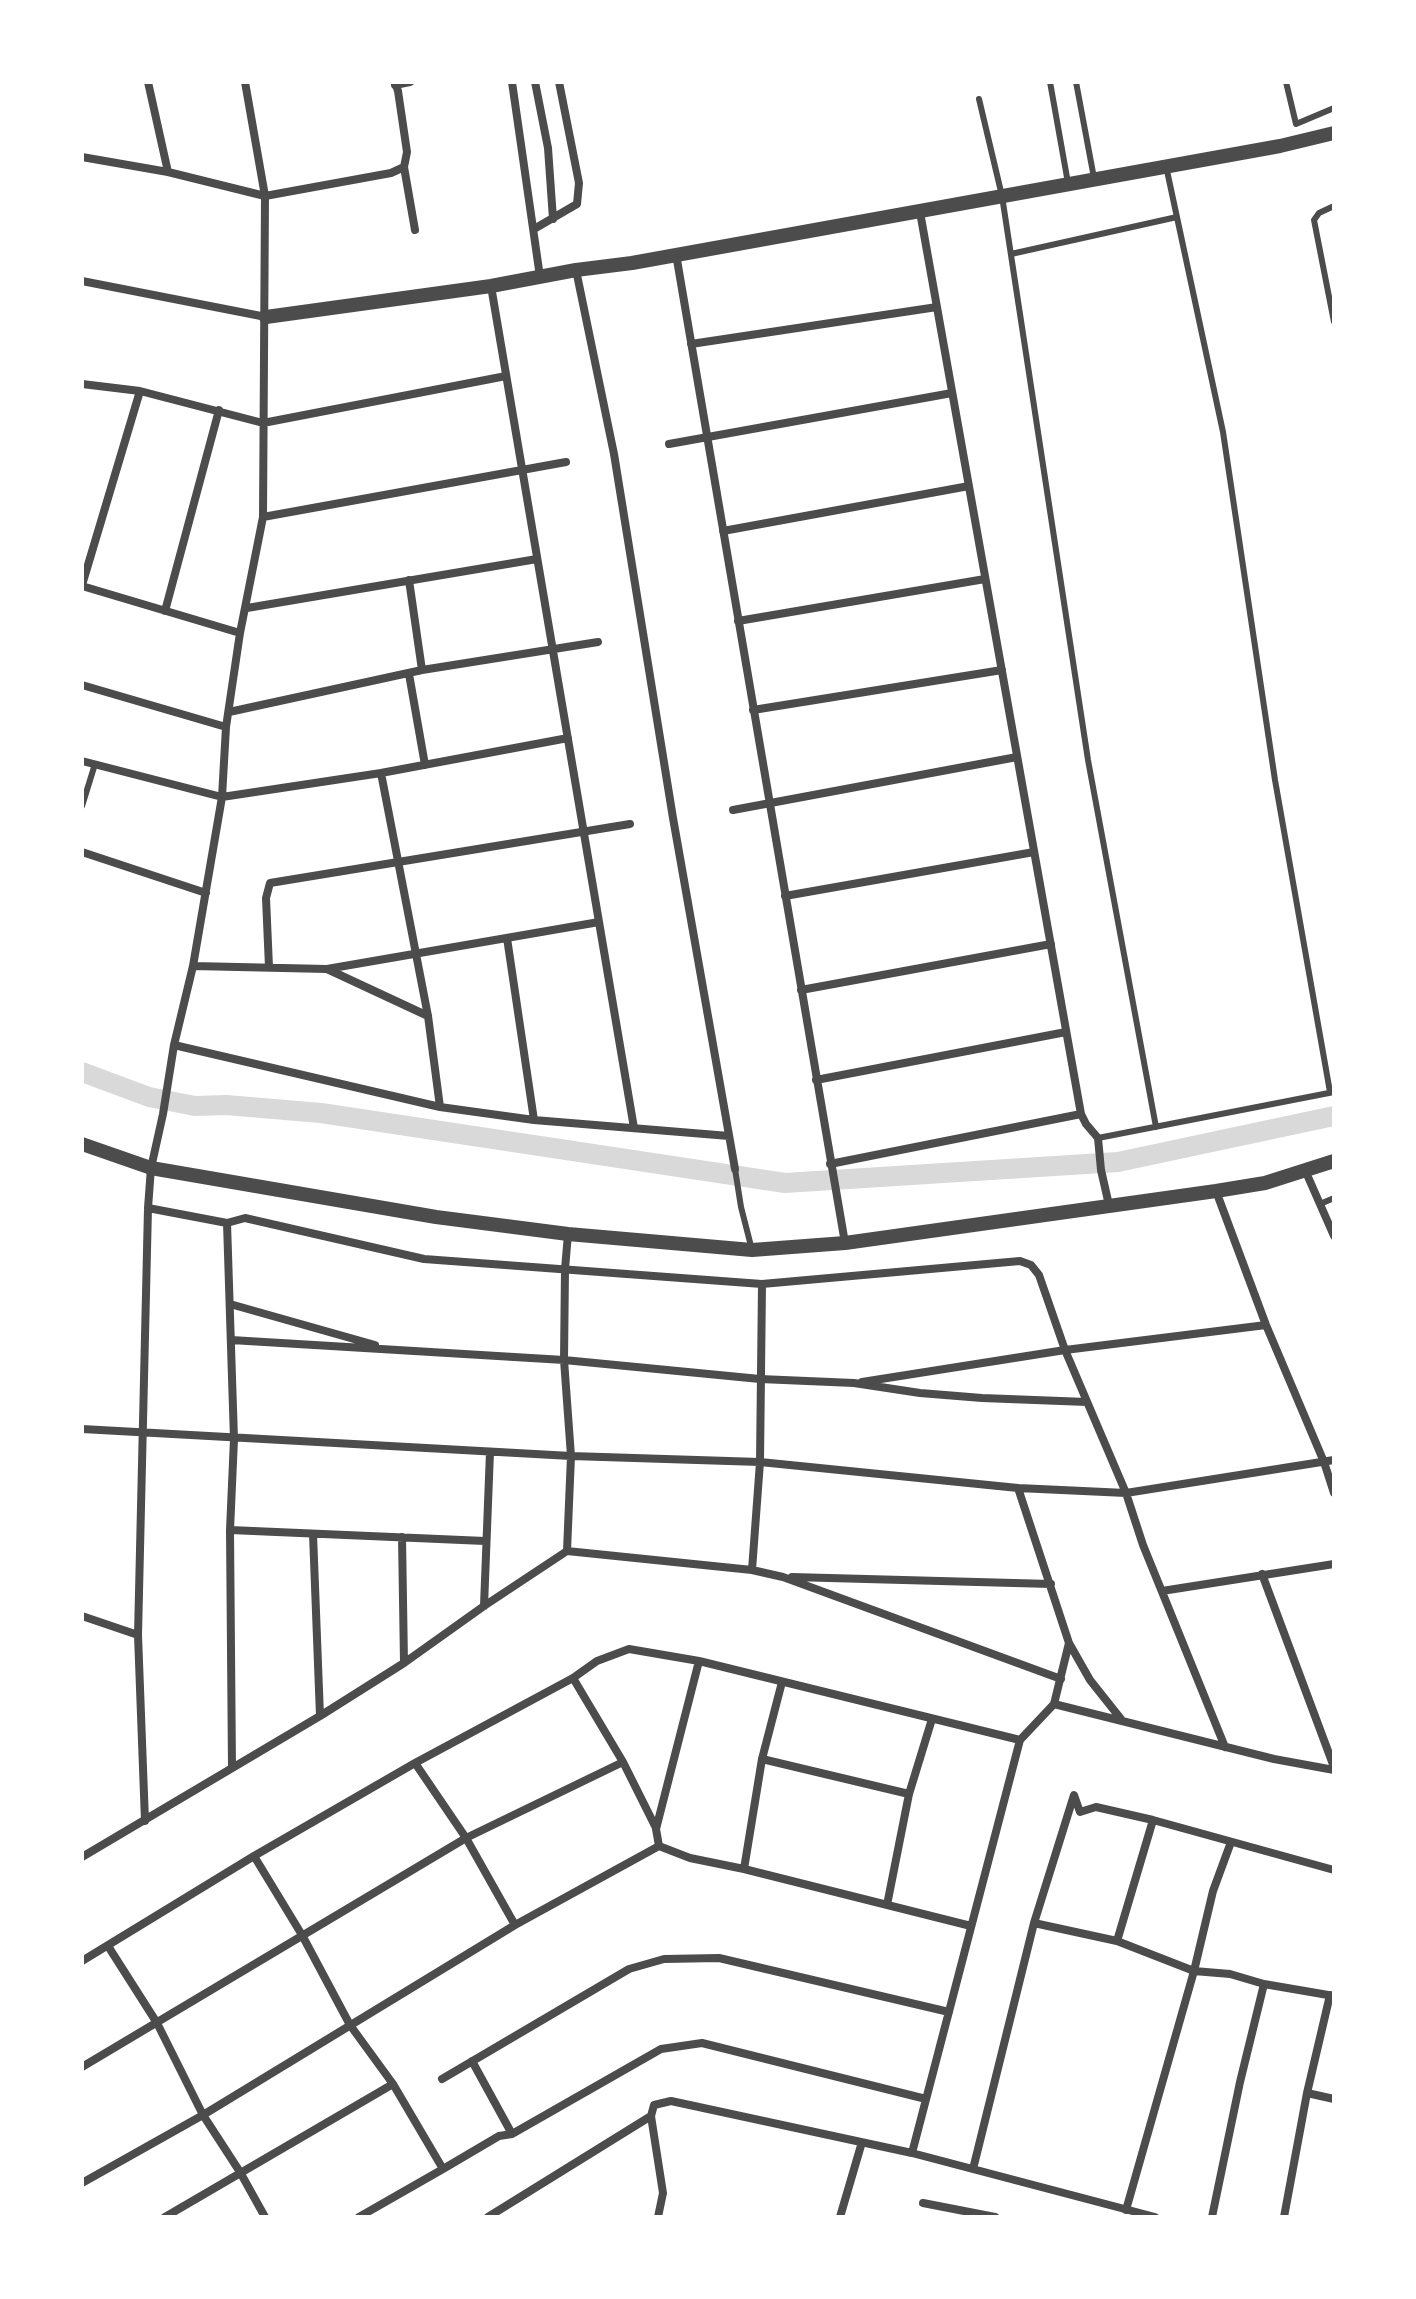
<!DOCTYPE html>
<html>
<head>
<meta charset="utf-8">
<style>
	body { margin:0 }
	#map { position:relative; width:1416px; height:2299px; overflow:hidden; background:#fff; font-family:"Sofia Sans Condensed",sans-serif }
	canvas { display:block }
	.frame { position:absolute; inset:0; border:84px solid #fff; pointer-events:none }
</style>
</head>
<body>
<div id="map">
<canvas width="1416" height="2299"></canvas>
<div class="frame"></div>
</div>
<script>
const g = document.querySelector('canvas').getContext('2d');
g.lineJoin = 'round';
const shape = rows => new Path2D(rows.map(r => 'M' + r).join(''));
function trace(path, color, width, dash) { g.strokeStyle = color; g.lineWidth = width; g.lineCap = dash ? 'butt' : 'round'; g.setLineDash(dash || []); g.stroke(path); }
trace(shape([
	[82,1072,149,1097,195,1106,226,1105,321,1113,785,1183,1118,1162,1334,1116]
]), '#d9d9d9', 20);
trace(shape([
	[1050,82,1068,183],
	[1076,82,1094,178],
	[1286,82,1296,124,1334,108],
	[979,99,1002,196,1088,760,1156,1127],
	[1166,166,1223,432,1275,780,1330,1092],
	[1334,206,1319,213,1314,220,1334,322],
	[1011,254,1177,217],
	[82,806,95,764],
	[1098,1138,1334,1092],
	[735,1169,741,1207,752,1250],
	[1320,1204,1334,1198]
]), '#4c4c4c', 6);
trace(shape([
	[148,82,168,172],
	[395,82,398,91,407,152,404,167,415,230],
	[512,82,540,277],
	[535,82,548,148,553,219],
	[395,85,410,82],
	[82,157,168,172,265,196,391,173,404,167],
	[920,212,1081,1114],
	[534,229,577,204,579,183,559,82],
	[676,254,845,1243],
	[576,270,614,454,673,818,735,1169],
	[82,281,266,317],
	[491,286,634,1128],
	[691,344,937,307],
	[82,384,140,391,263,423,506,376],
	[669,444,952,393],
	[263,517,566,462],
	[723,531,969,486],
	[409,580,422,670],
	[82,585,140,391],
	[82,586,240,633],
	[247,608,537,559],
	[165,611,219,410],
	[738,621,985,579],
	[409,674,425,765],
	[82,685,226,727],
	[753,710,1002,670],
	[229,712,422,670,598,642],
	[82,761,222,797,381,773,568,738],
	[381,773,428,1016,440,1107],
	[733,810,1017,757],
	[82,852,206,893],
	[785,896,1034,852],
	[507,938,534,1120],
	[193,966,327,969,428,1016],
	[269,967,266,898,270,883,630,824],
	[327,969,599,922],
	[801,990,1051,944],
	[174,1045,440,1107,534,1120,729,1136],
	[816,1080,1066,1032],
	[830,1164,1081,1114,1086,1124,1098,1138,1101,1170,1109,1205],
	[1305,1170,1334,1236],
	[1216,1191,1266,1325,1324,1462,1334,1493],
	[148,1208,227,1223,245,1218,424,1259,762,1284,1020,1261,1031,1265,1039,1275,1065,1350,1126,1493,1143,1545,1225,1747],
	[227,1223,234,1439,230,1530,232,1768],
	[230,1304,375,1345],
	[231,1340,564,1360,760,1379,854,1383,920,1393,982,1398,1087,1402],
	[862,1382,1065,1350,1266,1325],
	[82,1429,571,1456,760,1462,1018,1488,1126,1493,1334,1460],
	[230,1530,485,1541],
	[313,1534,320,1716],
	[402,1537,404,1663],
	[567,1551,571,1456,564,1360,565,1269,568,1234],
	[752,1570,760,1462,762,1284],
	[1262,1574,1334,1767],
	[792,1577,1051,1584],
	[1162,1591,1334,1564],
	[484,1606,490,1452],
	[82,1616,138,1635],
	[1069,1643,1090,1680,1121,1719],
	[573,1678,623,1762,656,1828],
	[1054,1704,1274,1759,1334,1770],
	[762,1759,909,1794],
	[415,1763,466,1838,515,1925],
	[145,1821,138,1635,148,1208,151,1168,163,1114,174,1045,193,966,222,797,226,727,240,633,263,517,265,196,245,82],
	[659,1846,656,1829,699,1661],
	[254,1856,302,1935,350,2025,393,2084,443,2169,499,2136,512,2134,661,2049,702,2043,926,2099],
	[82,1857,320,1716,404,1663,484,1606,567,1551,752,1570,783,1577,1061,1679],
	[744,1869,762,1759,782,1682],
	[887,1905,909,1794,932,1719],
	[1034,1923,1117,1941,1194,1971,1230,1974,1264,1984,1334,1996],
	[1117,1941,1153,1820],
	[108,1946,157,2023,203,2115,240,2172,265,2217],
	[82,1961,254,1856,415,1763,573,1678,597,1661,629,1649,699,1661,1020,1740],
	[472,2061,512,2134],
	[82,2067,466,1838,623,1762],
	[442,2079,629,1969,664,1959,719,1958,949,2012],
	[1307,2093,1334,2099],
	[912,2153,1020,1740,1054,1704,1069,1643,1018,1488],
	[973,2169,1034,1923,1074,1795,1080,1812,1096,1807,1153,1820,1334,1870],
	[82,2183,203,2115,515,1925,659,1846,690,1858,744,1869,971,1926],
	[923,2203,995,2217],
	[1126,2210,1194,1971,1213,1891,1231,1842],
	[165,2217,393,2084],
	[359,2217,443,2169],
	[488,2217,651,2116],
	[658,2217,663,2193,651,2116,654,2105,671,2101,912,2153,1155,2217],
	[840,2217,862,2142],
	[1212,2217,1240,2082,1264,1984],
	[1284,2217,1307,2093,1330,1995]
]), '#4c4c4c', 8);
trace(shape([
	[266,317,491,286,576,270,632,263,1280,146,1334,133],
	[82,1144,151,1168,436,1217,568,1234,752,1250,845,1243,1216,1191,1265,1183,1334,1161]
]), '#4c4c4c', 14);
</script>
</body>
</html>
